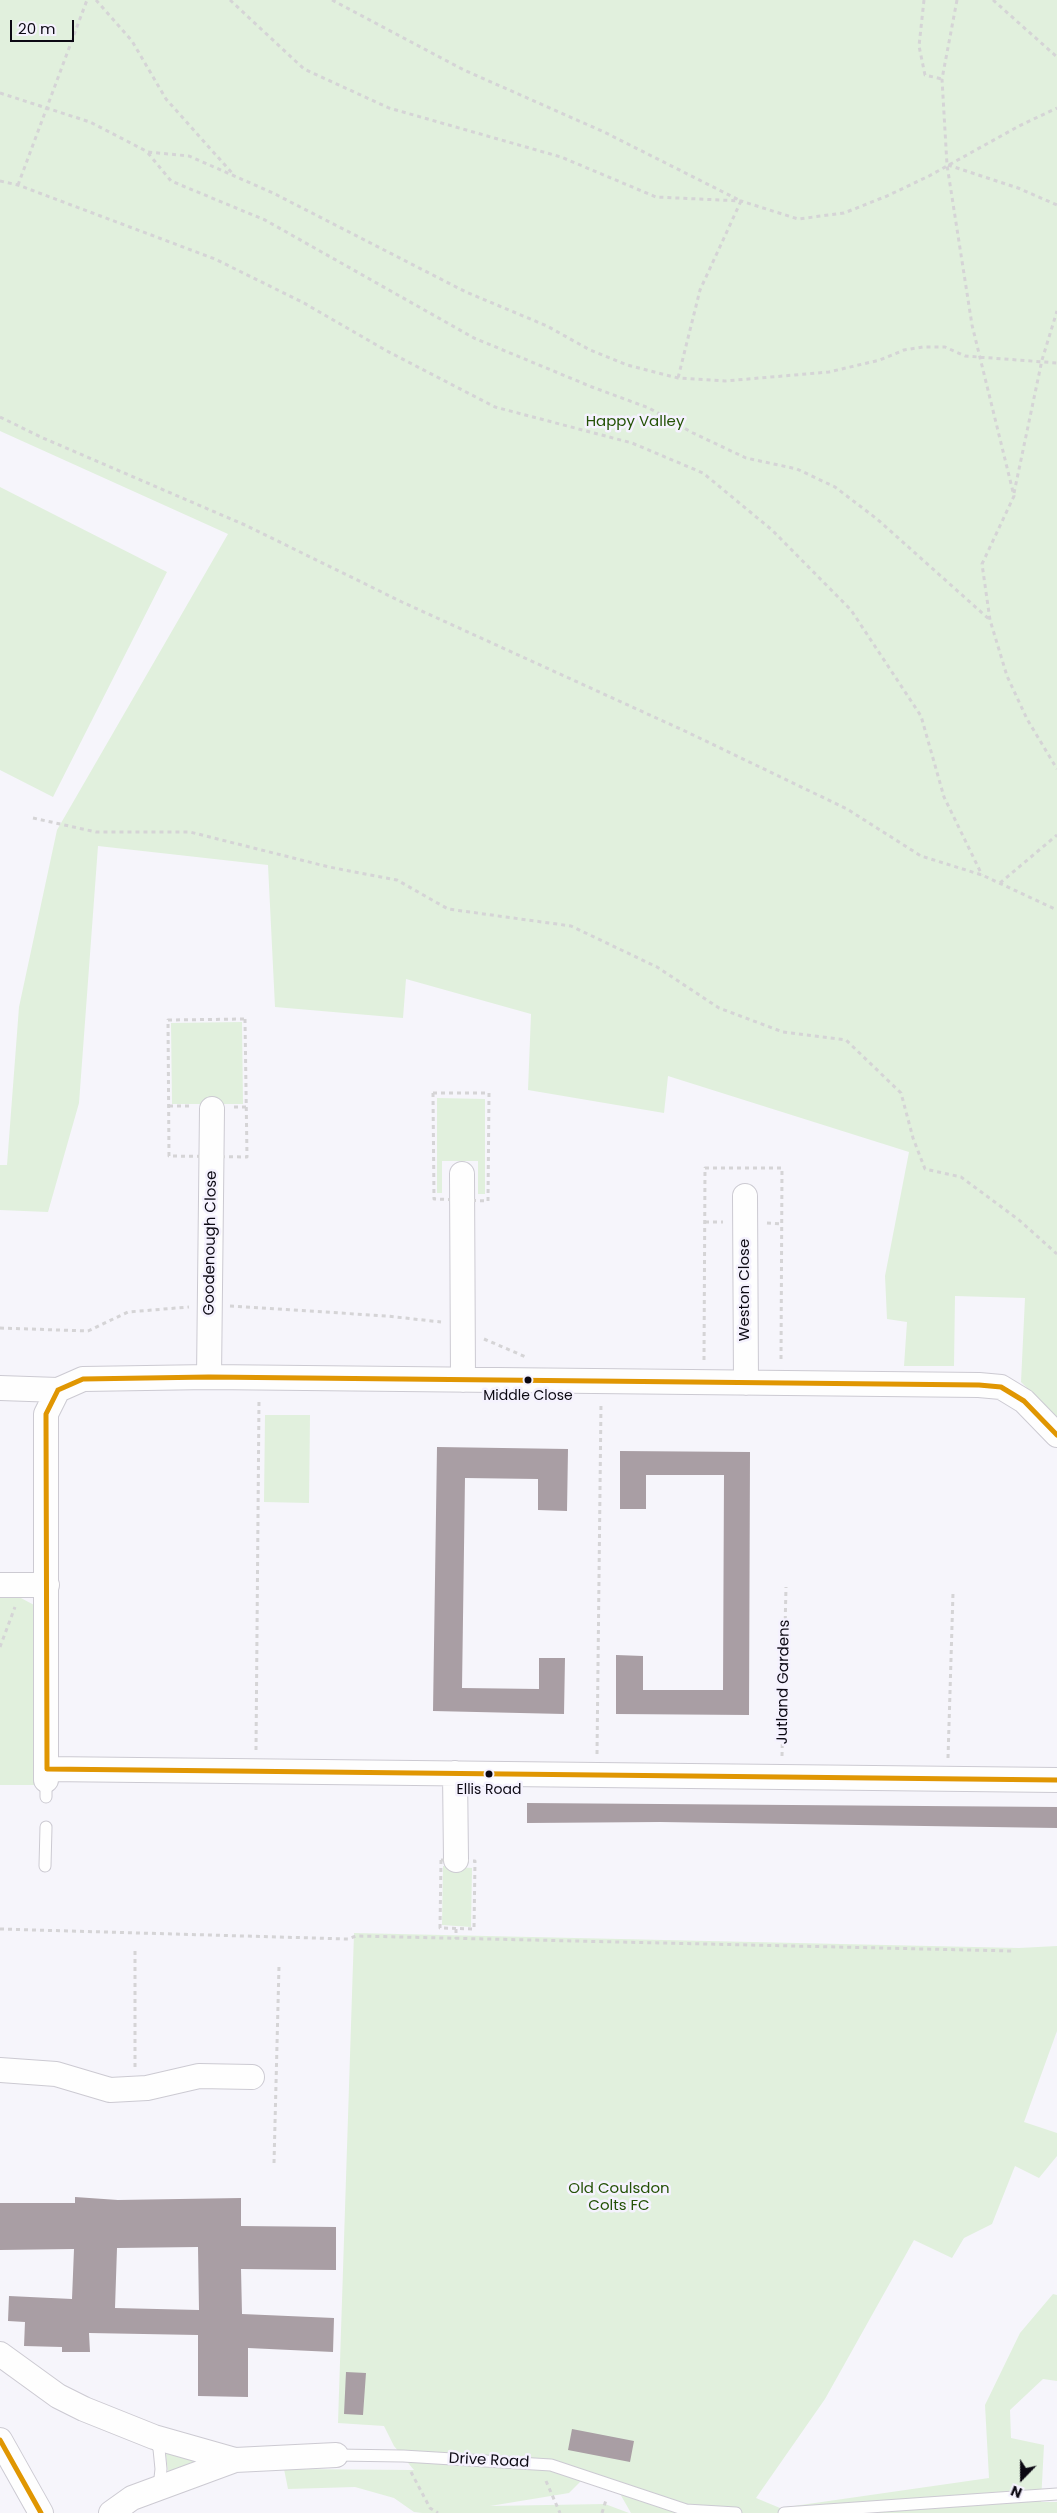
<!DOCTYPE html>
<html>
<head>
<meta charset="utf-8">
<style>
	body { margin:0 }
	#map { position:relative; width:1057px; height:2513px; overflow:hidden; background:#f6f5fb; font-family:Poppins,sans-serif }
	canvas { display:block }
	.north { position:absolute; left:997px; top:2453px; width:50px; height:50px; -webkit-text-stroke:4px #f5f2fe; paint-order:stroke; rotate:202deg; font-size:14px; font-weight:700; line-height:20px; text-align:center; color:#0c0913 }
	.north::after { content:''; display:block; margin:auto; width:18px; height:22px; background:#0c0913; clip-path:polygon(50% 0,100% 100%,50% 72%,0 100%) }
	.scale { position:absolute; left:10px; top:20px; width:64px; height:22px; box-sizing:border-box; border:2px solid #0c0913; border-top:0; padding-left:6px; font-size:15px; line-height:18px; white-space:nowrap; color:#0c0913; -webkit-text-stroke:4px #f5f2fe; paint-order:stroke }
</style>
</head>
<body>
<div id="map">
<canvas width="1057" height="2513"></canvas>
<div class="north">N</div>
<div class="scale">20 m</div>
</div>
<script>
const g = document.querySelector('canvas').getContext('2d');
g.lineJoin = 'round';
function fill(path, color) { g.fillStyle = color; g.fill(path, 'evenodd'); }
const shape = rows => new Path2D(rows.map(r => 'M' + r).join(''));
function trace(path, color, width, dash) { g.strokeStyle = color; g.lineWidth = width; g.lineCap = dash ? 'butt' : 'round'; g.setLineDash(dash || []); g.stroke(path); }
function drawText(font, color, halo, rows, align = 'center') {
  g.font = font + ' Poppins,sans-serif'; g.lineWidth = 5; g.setLineDash([]); g.textBaseline = 'middle'; g.strokeStyle = halo; g.fillStyle = color; for (const [text, x, y, turn = 0] of rows) {
    g.save(); g.translate(x, y); g.rotate((+turn || 0) * Math.PI / 180); g.textAlign = isNaN(turn) ? turn : align; if (halo) g.strokeText(text, 0, 0); g.fillText(text, 0, 0); g.restore();
  }
}
fill(shape([
	[0,0,1057,0,1057,1418,1021,1382,1025,1298,955,1296,954,1366,904,1366,907,1322,887,1319,885,1276,909,1152,668,1076,664,1113,528,1090,531,1014,406,979,403,1018,275,1007,268,865,98,846,79,1103,48,1212,0,1210,0,1165,7,1165,19,1007,57,830,228,534,0,431],
	[0,487,167,572,53,797,0,770],
	[242,1022,243,1104,172,1104,171,1023],
	[437,1098,485,1099,485,1194,478,1194,478,1161,442,1161,442,1193,437,1193],
	[265,1415,310,1415,309,1503,264,1502],
	[0,1597,19,1597,36,1606,36,1785,0,1785],
	[443,1866,472,1868,471,1927,442,1925],
	[354,1933,1019,1948,1057,1946,1057,2031,1024,2122,1057,2133,1057,2156,1039,2178,1015,2166,992,2224,964,2238,952,2258,914,2240,825,2399,756,2498,780,2508,989,2478,985,2405,1020,2333,1053,2294,1057,2295,1057,2381,1043,2379,1010,2410,1011,2438,1044,2445,1041,2502,1057,2502,1057,2513,631,2513,619,2492,588,2474,569,2493,490,2506,605,2504,629,2513,422,2513,414,2512,394,2498,355,2487,288,2489,284,2469,414,2470,394,2446,384,2426,338,2423],
	[165,2447,192,2456,193,2463,168,2472]
]), '#e1f0dd');
fill(shape([
	[437,1447,568,1449,567,1511,538,1510,538,1479,465,1478,462,1688,539,1689,539,1658,565,1658,564,1714,433,1711],
	[620,1451,750,1452,749,1715,616,1714,616,1655,643,1656,643,1690,723,1690,724,1475,646,1475,646,1509,620,1509],
	[527,1803,1057,1807,1057,1828,660,1822,527,1823],
	[75,2197,118,2200,241,2198,241,2226,336,2227,336,2270,241,2269,242,2314,334,2318,333,2352,248,2348,248,2397,198,2396,198,2335,89,2333,90,2352,62,2352,62,2347,24,2346,25,2322,8,2321,9,2296,72,2299,74,2249,0,2250,0,2203,75,2203],
	[198,2247,199,2310,115,2308,117,2248],
	[346,2372,366,2373,363,2415,344,2414],
	[572,2429,634,2441,630,2462,568,2450]
]), '#a99ea4');
const lane = shape([
	[46,1797,46,1780],
	[45,1866,46,1827],
	[154,2438,159,2449,161,2469,159,2487],
	[336,2455,403,2456,551,2465,686,2510,736,2513],
	[784,2513,1057,2494]
]);
const street = shape([
	[462,1174,463,1380],
	[745,1196,746,1383],
	[209,1377,212,1109],
	[0,1388,58,1390,83,1379,209,1377,979,1385,1001,1387,1024,1401,1057,1435],
	[0,1585,47,1585],
	[47,1769,1057,1780],
	[455,1773,456,1860],
	[46,1780,46,1414,58,1390],
	[0,2070,56,2074,110,2090,147,2088,199,2076,252,2077],
	[0,2354,58,2396,84,2409,154,2437,235,2460],
	[0,2440,41,2513],
	[111,2513,132,2498,235,2460,336,2455]
]);
trace(lane, '#cccad2', 13);
trace(street, '#cccad2', 26);
trace(shape([
	[96,0,132,41,166,99,232,173],
	[230,0,304,69,389,108,561,157,656,197,741,201,798,219,844,213,887,196,929,176,1019,126,1057,108],
	[332,0,464,70,604,132,741,201,700,290,678,378],
	[924,0,919,46,925,75,942,79],
	[957,0,942,79,947,165,972,325,1014,496,982,564,990,620,1007,676,1027,719,1057,769],
	[993,0,1057,57],
	[0,93,90,122,148,152,189,156,273,193,466,292,547,326,590,350,627,365,678,378,725,381,829,372,880,360,904,350,923,347,945,347,965,356,1057,363],
	[148,153,171,181,265,220,474,338,592,387,649,408,693,433,746,458,797,469,835,487,877,519,990,620],
	[948,165,1018,188,1057,205],
	[0,181,18,185,215,259,304,303,387,351,495,407,632,443,703,473,772,530,851,610,921,716,944,797,982,875],
	[18,185,87,0],
	[0,417,43,438,245,525,402,602,687,732,847,809,921,856,982,875,1057,910],
	[1014,493,1042,360,1057,311],
	[33,818,96,832,190,832,329,867,397,880,448,909,571,926,657,967,719,1008,783,1032,846,1040,901,1093,913,1138,925,1169,961,1177,1019,1220,1057,1254],
	[1000,883,1057,835],
	[245,1019,247,1157,169,1156,168,1020,245,1019],
	[433,1093,489,1093,488,1201,434,1199,433,1093],
	[169,1106,191,1106],
	[234,1107,246,1107],
	[705,1222,723,1222],
	[767,1223,781,1224],
	[230,1306,387,1316,441,1322],
	[0,1328,88,1331,128,1312,189,1307],
	[484,1339,526,1357],
	[704,1360,705,1168,782,1168,781,1360],
	[0,1647,15,1607],
	[256,1750,259,1399],
	[597,1754,601,1402],
	[782,1756,786,1587],
	[948,1758,953,1593],
	[441,1860,475,1861,474,1929,440,1928,441,1860],
	[0,1929,348,1939,356,1936,1012,1951],
	[456,1929,456,1939],
	[135,2067,135,1948],
	[274,2163,279,1966],
	[411,2472,430,2508,438,2513],
	[546,2481,560,2513],
	[602,2513,606,2500]
]), '#d5d4d6', 3, [4, 4]);
trace(lane, '#fefefe', 11);
trace(street, '#fefefe', 24);
trace(shape([
	[58,1390,83,1379,209,1377,979,1385,1001,1387,1024,1401,1057,1435],
	[47,1769,1057,1780],
	[47,1769,46,1414,58,1390],
	[0,2440,41,2513]
]), '#e09602', 5);
for (const [x, y, r, color] of [
	[528,1380,4.5,"#0c0913"],
	[489,1774,4.5,"#0c0913"]
]) { const dot = new Path2D(); dot.arc(x, y, r, 0, 2 * Math.PI); g.fillStyle = color; g.fill(dot); trace(dot, '#f5f2fe', 2); }
drawText('14px', '#0c0913', '#f5f2fe', [
	["Middle Close",528,1396],
	["Ellis Road",489,1790]
]);
drawText('15px', '#245206', '#f5f2fe', [
	["Happy Valley",635,422],
	["Old Coulsdon",619,2189],
	["Colts FC",619,2206]
]);
drawText('15px', '#0c0913', '#f5f2fe', [
	["Goodenough Close",211,1243,-89],
	["Weston Close",745,1290,-90],
	["Jutland Gardens",784,1682,-89],
	["Drive Road",489,2461,3]
]);
</script>
</body>
</html>
